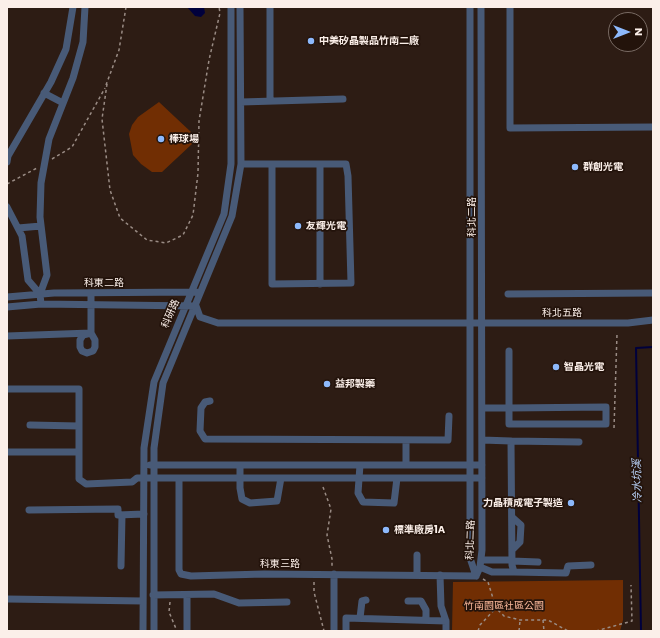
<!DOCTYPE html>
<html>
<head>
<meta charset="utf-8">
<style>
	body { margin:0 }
	#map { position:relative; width:660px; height:638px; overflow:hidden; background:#2d1c14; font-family:Poppins,sans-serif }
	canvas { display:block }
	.frame { position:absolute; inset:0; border:8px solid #fbefe9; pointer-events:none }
	.north { position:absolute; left:608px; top:12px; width:40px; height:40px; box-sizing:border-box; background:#23130b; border:1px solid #796b64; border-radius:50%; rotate:90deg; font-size:11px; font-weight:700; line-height:16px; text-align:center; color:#fbefe9 }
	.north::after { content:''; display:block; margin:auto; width:14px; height:18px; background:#8db9fc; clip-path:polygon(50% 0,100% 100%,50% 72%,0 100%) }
</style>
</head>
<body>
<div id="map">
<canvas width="660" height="638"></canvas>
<div class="frame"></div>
<div class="north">N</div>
</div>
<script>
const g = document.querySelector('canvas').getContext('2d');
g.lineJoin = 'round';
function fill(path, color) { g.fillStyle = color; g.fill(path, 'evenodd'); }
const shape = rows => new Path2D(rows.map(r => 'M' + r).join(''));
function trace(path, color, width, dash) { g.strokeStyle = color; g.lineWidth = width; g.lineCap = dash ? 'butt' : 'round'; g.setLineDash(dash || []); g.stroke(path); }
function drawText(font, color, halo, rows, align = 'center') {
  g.font = font + ' Poppins,"Noto Sans TC",sans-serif'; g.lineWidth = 3.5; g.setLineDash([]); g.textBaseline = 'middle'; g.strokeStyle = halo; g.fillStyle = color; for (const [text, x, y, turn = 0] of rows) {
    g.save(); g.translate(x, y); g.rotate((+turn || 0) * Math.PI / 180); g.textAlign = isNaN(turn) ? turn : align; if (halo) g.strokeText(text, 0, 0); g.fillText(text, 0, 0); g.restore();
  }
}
fill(shape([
	[159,102,191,132,192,144,162,172,152,172,141,164,133,155,129,134,132,125,138,117],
	[623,580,623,620,620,631,452,631,453,582]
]), '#712e03');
fill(shape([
	[187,7,204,7,205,13,201,17,195,16]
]), '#00003c');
trace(shape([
	[641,631,636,348,653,347]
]), '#00003c', 2);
trace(shape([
	[107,84,102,119,110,190,120,218,147,240,166,243,183,235,193,215,198,173,199,121,209,60,220,13,219,7],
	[106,85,119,50,126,7],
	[52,159,72,147,105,88],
	[7,184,37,168],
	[614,428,617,334],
	[323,487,331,509,327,535,332,559,332,568],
	[483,579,488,582,496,608,504,616,520,620,548,620,568,631],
	[314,582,314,592,324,631],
	[170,602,169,612,177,631],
	[543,620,544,631],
	[478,631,480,625,496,608],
	[519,631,520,621],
	[596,631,632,621,631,585]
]), '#9a8c85', 1.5, [3, 3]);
trace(shape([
	[470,7,470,558,476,576],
	[510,7,510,128,653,127],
	[44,93,63,103],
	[270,101,270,7],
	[241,102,343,99],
	[7,162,8,156,51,82,66,49,73,7],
	[241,164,346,164,348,176,351,283,272,284,272,165],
	[320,165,320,284],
	[7,207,22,236,28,280,40,294],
	[18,228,41,226],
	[508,294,653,293],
	[7,297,54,293,196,292],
	[41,304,40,294,47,275,40,217,41,183,49,139,73,78,83,42,85,7],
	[196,306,200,317,218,323,628,323,653,320],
	[7,307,41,304,196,306],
	[91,333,95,340,95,347,93,351,87,353,82,351,80,347,80,340,83,335,91,333],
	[7,336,91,333,91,293],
	[7,389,79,389,79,479,86,484,132,482,137,478,482,478],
	[210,401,205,402,201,408,200,431,205,439,448,440,449,416],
	[482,408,509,408,606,407,606,424,509,424,509,351],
	[30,425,79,426],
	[482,440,511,441,512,565,514,572,566,573,568,566,591,565],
	[511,441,579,442],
	[7,452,79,452],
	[150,465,482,465],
	[240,465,240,488,242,499,250,503,277,501,281,478],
	[360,465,358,493,363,502,394,503,397,478],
	[406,465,406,441],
	[179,478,179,570,181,574,191,576,264,574,476,576],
	[29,510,118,509,118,515,144,514],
	[512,517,521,525,520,542,512,550],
	[417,555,417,575],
	[481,560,512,560],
	[512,561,538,562],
	[121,566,122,515],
	[480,567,492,572,514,572],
	[334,574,334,631],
	[440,575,441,606,446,621,446,631],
	[476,576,480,567,482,550,481,7],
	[153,595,214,594,239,603,287,602],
	[187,595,187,631],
	[7,599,143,601],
	[408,601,421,601,426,610,426,620],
	[360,618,362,601,366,600],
	[143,631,144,448,154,382,224,214,231,164,231,7],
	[154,631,154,448,163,383,232,216,241,164,240,7],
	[346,631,346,618,446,621]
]), '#485a77', 7);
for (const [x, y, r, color] of [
	[311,41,4,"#8db9fc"],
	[161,139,4,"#8db9fc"],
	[575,167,4,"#8db9fc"],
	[298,226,4,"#8db9fc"],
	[556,367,4,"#8db9fc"],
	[327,384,4,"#8db9fc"],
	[571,503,4,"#8db9fc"],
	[386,530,4,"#8db9fc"]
]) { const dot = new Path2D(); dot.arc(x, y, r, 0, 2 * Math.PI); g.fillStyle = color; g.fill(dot); trace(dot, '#23130b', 1.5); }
drawText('bold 10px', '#fbefe9', '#23130b', [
	["中美矽晶製品竹南二廠",319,41],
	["棒球場",169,139],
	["群創光電",583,167],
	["友輝光電",306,226],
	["智晶光電",564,367],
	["益邦製藥",335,384],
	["力晶積成電子製造",563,503,"right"],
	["標準廠房1A",394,530]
], 'left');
drawText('10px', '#fbefe9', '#23130b', [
	["科北二路",472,217,-90],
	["科東二路",104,283],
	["科北五路",562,313],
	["科研路",171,314,-67],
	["科北二路",471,540,-88],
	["科東三路",280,564]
]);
drawText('10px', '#fcb99b', '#23130b', [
	["竹南園區社區公園",504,606]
]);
drawText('italic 11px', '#b8d1f7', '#23130b', [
	["冷水坑溪",638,481,-91]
]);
</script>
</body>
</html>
